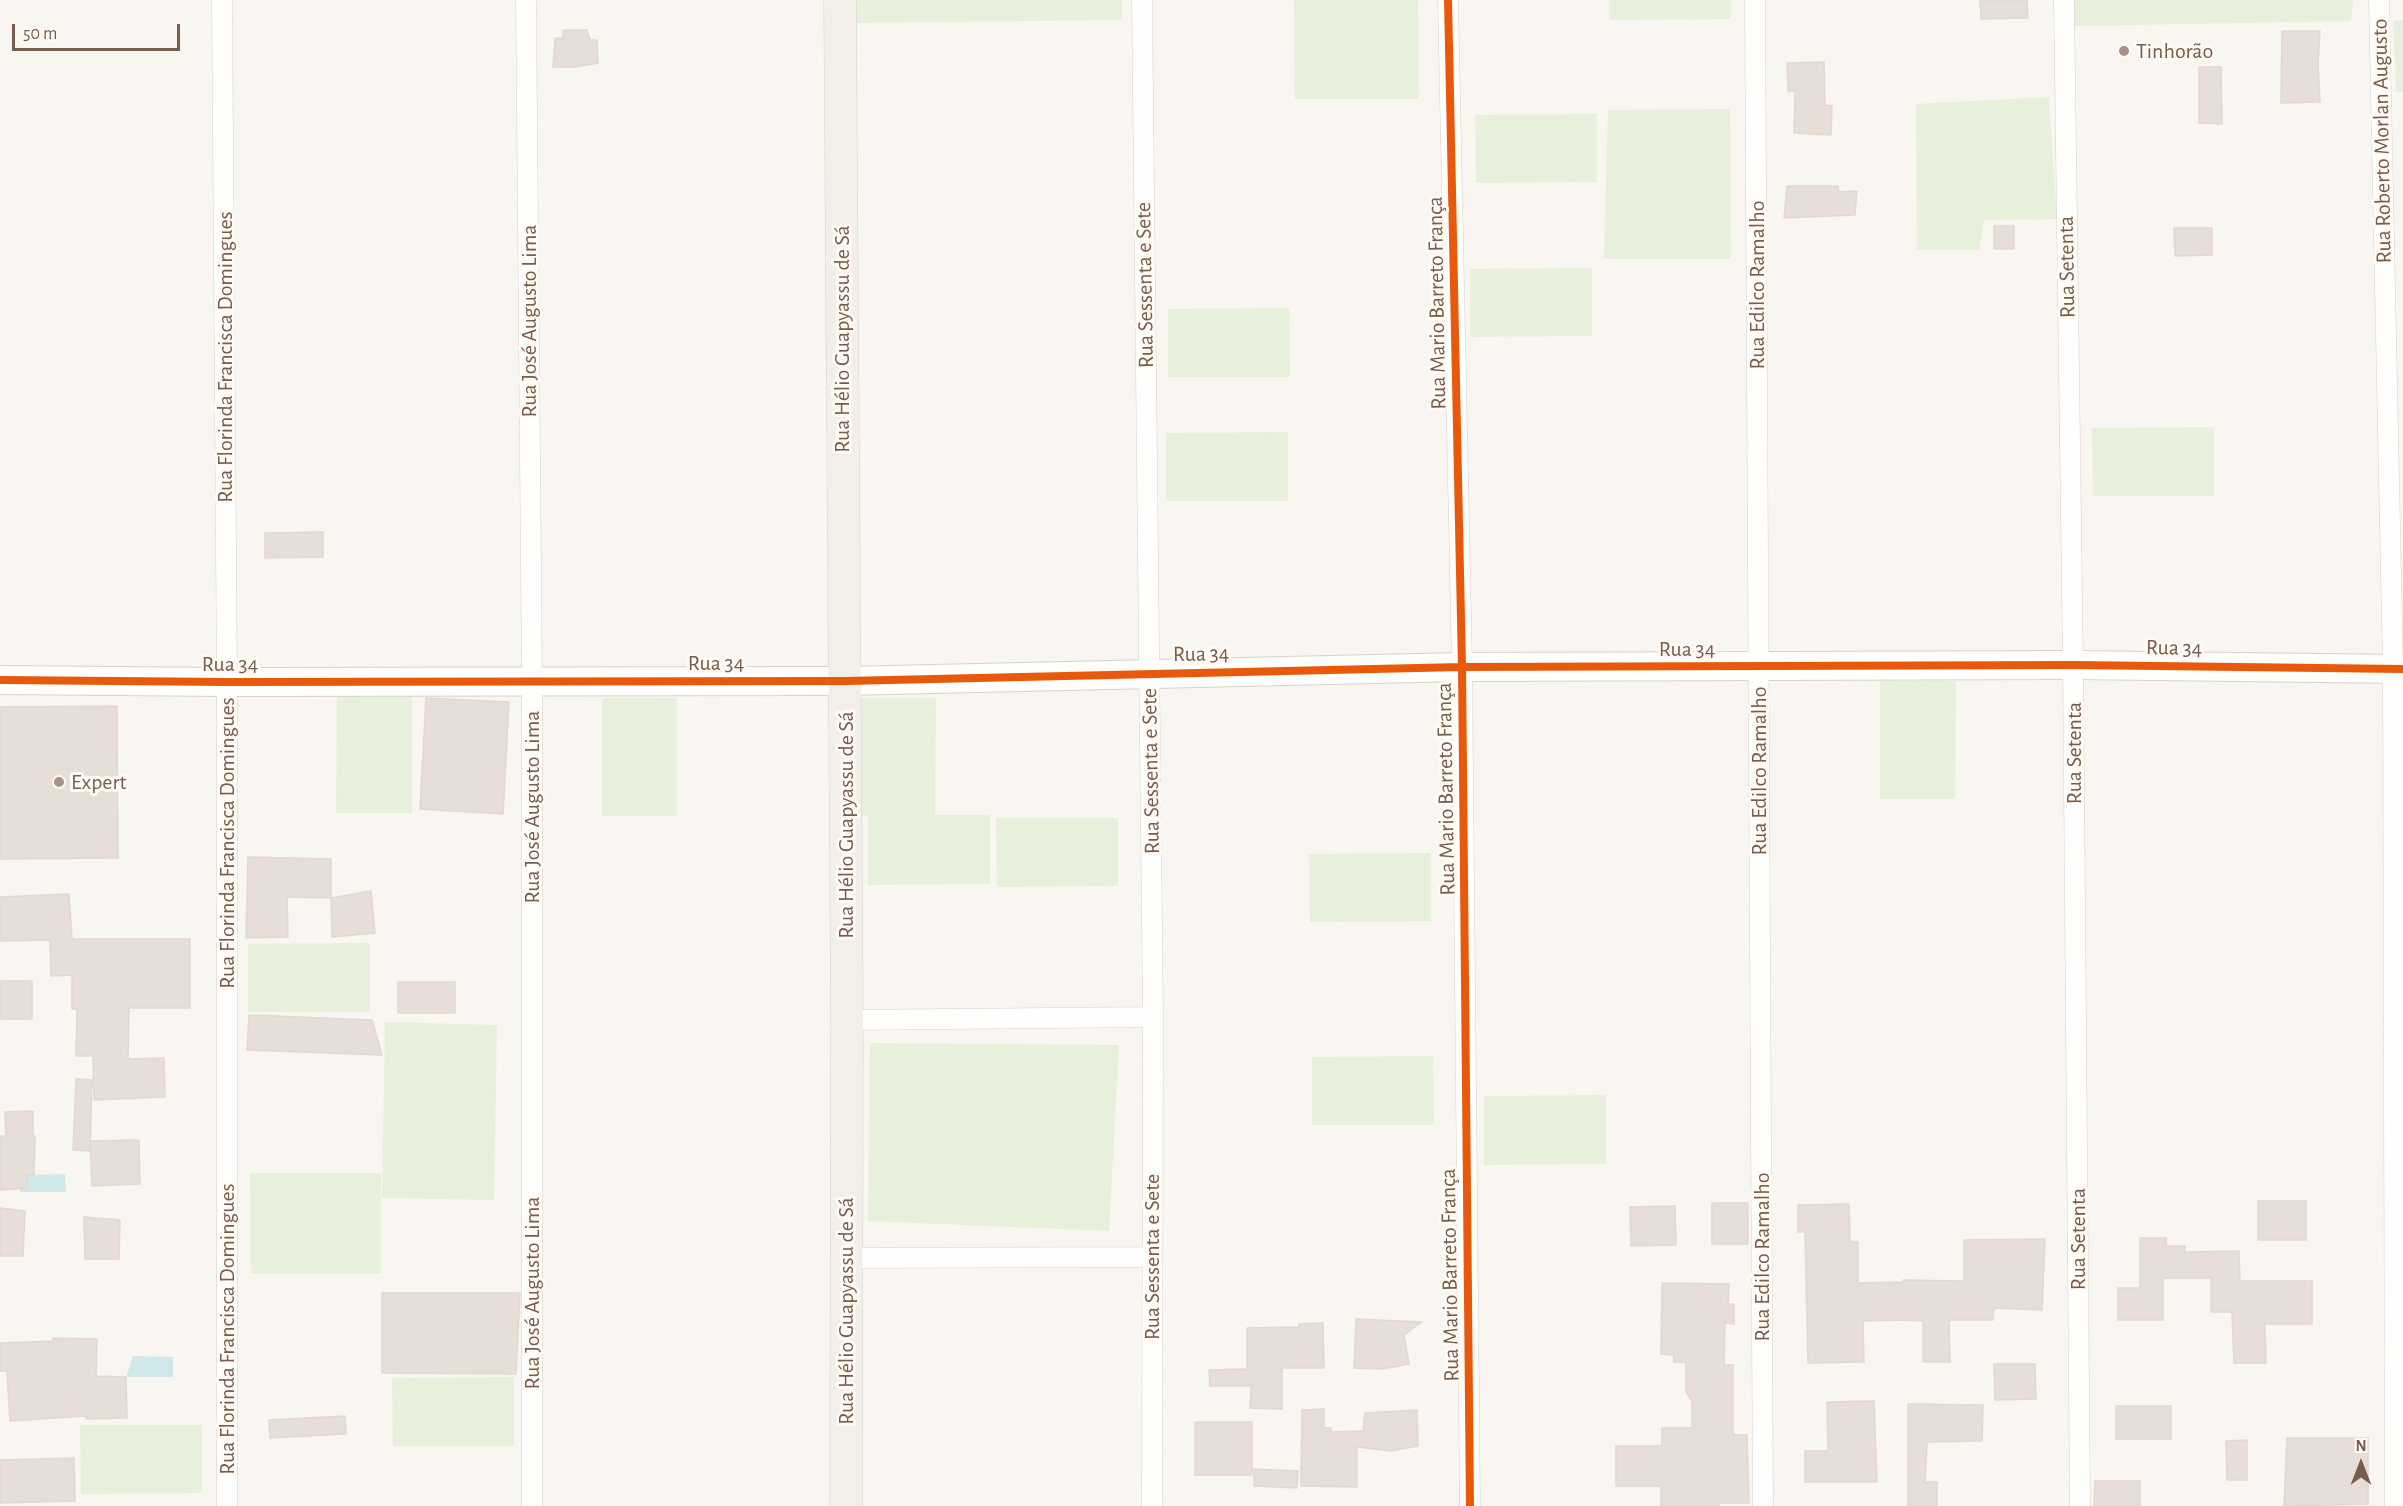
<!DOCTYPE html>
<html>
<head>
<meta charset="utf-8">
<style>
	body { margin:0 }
	#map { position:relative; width:2403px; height:1506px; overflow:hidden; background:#f9f5f0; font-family:"Alegreya Sans",sans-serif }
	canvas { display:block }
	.north { position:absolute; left:2331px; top:1434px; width:60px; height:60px; -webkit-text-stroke:4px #fffaf3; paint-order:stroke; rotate:0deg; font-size:16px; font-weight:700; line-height:24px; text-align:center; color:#7a5c4d }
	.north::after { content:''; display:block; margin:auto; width:21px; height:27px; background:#7a5c4d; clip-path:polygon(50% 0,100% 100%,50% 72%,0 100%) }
	.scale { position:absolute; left:12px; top:24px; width:168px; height:27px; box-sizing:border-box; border:3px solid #7a5c4d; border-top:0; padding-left:8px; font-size:18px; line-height:21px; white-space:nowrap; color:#7a5c4d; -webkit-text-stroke:4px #fffaf3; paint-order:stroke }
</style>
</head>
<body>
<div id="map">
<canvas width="2403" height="1506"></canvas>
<div class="north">N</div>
<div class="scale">50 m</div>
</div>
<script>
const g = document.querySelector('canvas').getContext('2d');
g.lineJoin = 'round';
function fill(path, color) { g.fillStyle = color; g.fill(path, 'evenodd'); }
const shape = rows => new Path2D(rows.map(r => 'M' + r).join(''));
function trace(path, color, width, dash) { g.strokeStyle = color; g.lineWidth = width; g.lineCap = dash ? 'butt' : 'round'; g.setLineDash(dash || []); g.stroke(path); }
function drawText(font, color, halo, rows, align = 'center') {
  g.font = font + ' "Alegreya Sans",sans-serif'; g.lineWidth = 6; g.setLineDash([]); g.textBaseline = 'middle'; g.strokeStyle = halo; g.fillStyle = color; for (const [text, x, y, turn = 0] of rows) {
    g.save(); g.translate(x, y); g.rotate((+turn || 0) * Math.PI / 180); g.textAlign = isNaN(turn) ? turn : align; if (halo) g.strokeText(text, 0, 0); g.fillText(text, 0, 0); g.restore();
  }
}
fill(shape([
	[855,0,1122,0,1122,20,855,23],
	[1294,0,1418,0,1419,99,1295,99],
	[1609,0,1731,0,1731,19,1609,20],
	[2074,0,2353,0,2351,21,2074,26],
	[2403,20,2403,92,2396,92,2393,21],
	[2049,97,2057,219,1984,220,1979,250,1917,250,1916,104],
	[1730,109,1731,259,1604,259,1608,110],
	[1597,114,1597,182,1476,183,1475,115],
	[1592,268,1592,336,1470,337,1470,269],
	[1289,308,1290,377,1168,377,1168,309],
	[2214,427,2214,496,2093,496,2092,428],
	[1288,432,1288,501,1166,501,1166,433],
	[1880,681,1956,681,1955,799,1880,799],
	[337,696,412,696,412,813,336,813],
	[602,698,677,698,677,816,602,816],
	[860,698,936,698,935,815,990,815,990,884,868,885,868,816,860,816],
	[996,818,1118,818,1118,886,997,887],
	[1431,853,1431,921,1310,922,1309,854],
	[370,943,370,1012,248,1012,248,944],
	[385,1022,497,1025,494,1200,382,1198],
	[870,1043,1119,1045,1109,1231,868,1221],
	[1433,1056,1434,1125,1312,1125,1312,1057],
	[1606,1095,1606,1164,1484,1165,1484,1096],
	[250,1173,381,1173,381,1274,251,1274],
	[514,1377,514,1446,393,1446,392,1378],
	[80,1425,202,1425,202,1493,81,1494]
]), '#e7f0db');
fill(shape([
	[65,1174,66,1192,20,1192,20,1175],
	[133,1356,173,1357,173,1377,126,1377]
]), '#d0e8ea');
const building = shape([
	[1980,0,2027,0,2028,18,1981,19,1980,0],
	[563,30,587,30,590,40,597,40,598,63,576,67,553,67,555,38,563,38,563,30],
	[2282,31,2320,31,2318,64,2320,102,2281,103,2282,31],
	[1824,62,1825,105,1832,106,1831,135,1794,133,1795,91,1788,91,1787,63,1824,62],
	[2199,67,2221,67,2222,124,2199,123,2199,67],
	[1787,186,1838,186,1839,192,1857,191,1855,215,1784,218,1787,186],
	[1994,226,2014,226,2014,249,1994,249,1994,226],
	[2174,228,2212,228,2212,255,2175,256,2174,228],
	[323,532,323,557,265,558,265,533,323,532],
	[426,698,509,702,503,814,420,809,426,698],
	[117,706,118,858,0,859,0,707,117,706],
	[248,857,331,859,331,898,287,897,288,937,246,938,248,857],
	[371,891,375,933,332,937,331,898,371,891],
	[69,894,72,939,190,939,190,1008,129,1008,128,1059,164,1058,165,1097,94,1100,93,1056,76,1056,77,1009,72,1009,72,975,51,976,50,940,0,941,0,897,69,894],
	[0,981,32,981,32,1019,0,1019,0,981],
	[398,982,455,982,455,1013,398,1013,398,982],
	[249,1015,372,1020,382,1055,247,1050,249,1015],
	[76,1079,92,1080,90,1151,73,1150,76,1079],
	[33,1111,33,1136,35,1136,34,1175,27,1175,27,1188,0,1190,0,1136,6,1136,5,1112,33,1111],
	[139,1140,140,1184,92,1186,90,1141,139,1140],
	[2258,1201,2306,1201,2306,1240,2258,1240,2258,1201],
	[1712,1203,1748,1203,1748,1244,1712,1244,1712,1203],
	[1849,1204,1850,1242,1858,1242,1858,1283,1903,1282,1903,1280,1964,1281,1964,1240,2045,1239,2042,1310,1994,1308,1993,1320,1949,1320,1950,1362,1923,1362,1923,1321,1903,1320,1863,1321,1864,1362,1808,1363,1805,1232,1798,1232,1798,1205,1849,1204],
	[1675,1206,1676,1245,1631,1246,1630,1207,1675,1206],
	[0,1208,25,1211,23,1256,0,1256,0,1208],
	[84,1217,120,1220,119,1259,85,1259,84,1217],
	[2140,1238,2166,1238,2166,1246,2185,1246,2185,1252,2239,1251,2240,1281,2312,1281,2312,1324,2265,1324,2266,1363,2234,1363,2232,1312,2211,1312,2211,1278,2163,1278,2163,1320,2118,1320,2118,1288,2140,1288,2140,1238],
	[1662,1283,1729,1284,1728,1304,1734,1304,1734,1324,1725,1323,1724,1365,1733,1365,1733,1435,1747,1435,1749,1503,1718,1503,1719,1506,1661,1506,1661,1486,1616,1486,1616,1446,1662,1446,1662,1428,1692,1428,1692,1402,1686,1391,1686,1362,1674,1362,1674,1355,1661,1354,1662,1283],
	[382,1293,520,1293,516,1374,382,1373,382,1293],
	[1356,1319,1422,1322,1404,1335,1409,1364,1382,1369,1354,1368,1356,1319],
	[1323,1323,1324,1368,1282,1368,1282,1409,1250,1408,1251,1386,1210,1386,1209,1370,1247,1369,1247,1328,1299,1327,1299,1324,1323,1323],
	[53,1338,97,1339,96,1376,126,1377,127,1418,86,1419,86,1416,10,1421,7,1371,0,1371,0,1343,53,1341,53,1338],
	[1994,1364,2035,1364,2036,1399,1995,1400,1994,1364],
	[1874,1401,1877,1482,1805,1482,1805,1451,1828,1451,1827,1402,1874,1401],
	[1908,1404,1983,1405,1982,1441,1927,1442,1925,1482,1937,1482,1937,1506,1908,1506,1908,1404],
	[2116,1406,2171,1406,2171,1439,2116,1439,2116,1406],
	[1324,1409,1324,1428,1331,1428,1331,1432,1363,1431,1365,1413,1417,1410,1418,1446,1391,1451,1357,1447,1357,1487,1301,1486,1302,1410,1324,1409],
	[345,1416,346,1434,270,1438,269,1420,345,1416],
	[1195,1422,1252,1422,1252,1475,1195,1475,1195,1422],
	[2287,1438,2368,1438,2368,1504,2284,1506,2287,1438],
	[2247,1440,2247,1480,2227,1480,2226,1441,2247,1440],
	[74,1458,75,1501,0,1503,0,1460,74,1458],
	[1254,1469,1298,1471,1297,1488,1254,1486,1254,1469],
	[2095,1481,2140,1481,2140,1506,2094,1506,2095,1481]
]);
fill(building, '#e6ded7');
trace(building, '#e2d8d2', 1.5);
const street = shape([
	[222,0,227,682,227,1506],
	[526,0,532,681,532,1506],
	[1142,0,1153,1017,1152,1506],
	[1448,0,1462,667,1470,1506],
	[1755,0,1763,1506],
	[2064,0,2073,665,2080,1506],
	[2379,0,2393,669,2395,1506],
	[847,1020,1153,1017],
	[847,1258,1152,1257]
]);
const secondary = shape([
	[0,680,227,682,846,681,1462,667,2073,665,2403,669]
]);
const primary = shape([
	[840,0,847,1020,846,1506]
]);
trace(street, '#d7d1cb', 21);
trace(secondary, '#d9d2cb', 30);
trace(primary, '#dad1cc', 33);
trace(street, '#fefefd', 20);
trace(secondary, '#fefefd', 28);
trace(primary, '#f3eee8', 32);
trace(shape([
	[1448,0,1462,667,1470,1506],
	[0,680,227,682,846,681,1462,667,2073,665,2403,669]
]), '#e8590c', 8);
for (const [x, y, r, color] of [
	[2124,51,6,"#a69286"],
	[59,782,6,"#a69286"]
]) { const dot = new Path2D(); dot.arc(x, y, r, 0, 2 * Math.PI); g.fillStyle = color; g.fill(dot); trace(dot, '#fffaf3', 2); }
drawText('22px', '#7a5c4d', '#fffaf3', [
	["Tinhorão",2136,51],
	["Expert",71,782]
], 'left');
drawText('22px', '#7a5c4d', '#fffaf3', [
	["Rua Roberto Morlan Augusto",2382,141,-91],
	["Rua Setenta",2067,267,-91],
	["Rua Sessenta e Sete",1145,285,-91],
	["Rua Edilco Ramalho",1757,285,-90],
	["Rua Mario Barreto França",1437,303,-91],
	["Rua José Augusto Lima",529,321,-90],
	["Rua Hélio Guapyassu de Sá",842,339,-90],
	["Rua Florinda Francisca Domingues",225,357,-90],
	["Rua 34",2174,648,1],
	["Rua 34",1687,649],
	["Rua 34",1201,654,-1],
	["Rua 34",716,663],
	["Rua 34",230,664],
	["Rua Setenta",2074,753,-90],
	["Rua Sessenta e Sete",1151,771,-91],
	["Rua Edilco Ramalho",1759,771,-90],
	["Rua Mario Barreto França",1446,789,-91],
	["Rua José Augusto Lima",532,807,-90],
	["Rua Hélio Guapyassu de Sá",846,825,-90],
	["Rua Florinda Francisca Domingues",227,843,-90],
	["Rua Setenta",2078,1239,-90],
	["Rua Sessenta e Sete",1152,1257,-90],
	["Rua Edilco Ramalho",1762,1257,-90],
	["Rua Mario Barreto França",1450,1275,-91],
	["Rua José Augusto Lima",532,1293,-90],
	["Rua Hélio Guapyassu de Sá",846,1311,-90],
	["Rua Florinda Francisca Domingues",227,1329,-90]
]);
</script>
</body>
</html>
